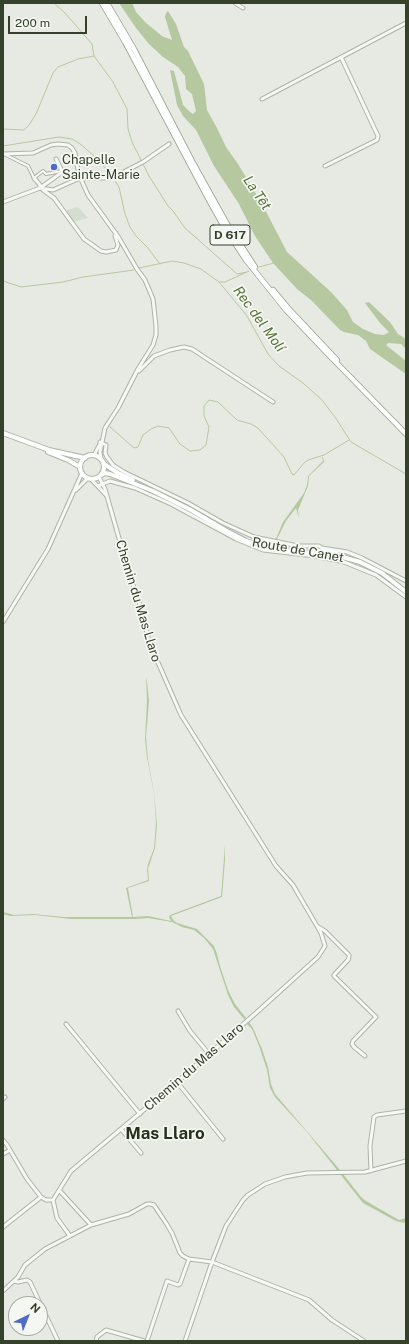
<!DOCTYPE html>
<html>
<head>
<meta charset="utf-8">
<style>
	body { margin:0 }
	#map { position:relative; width:409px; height:1344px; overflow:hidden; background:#e6eae2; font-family:"Public Sans",sans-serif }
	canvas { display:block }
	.frame { position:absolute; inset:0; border:4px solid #35412b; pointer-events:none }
	.north { position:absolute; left:8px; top:1296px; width:40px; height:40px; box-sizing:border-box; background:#f5f7f2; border:1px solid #a8aea2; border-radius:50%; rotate:43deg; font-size:11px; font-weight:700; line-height:16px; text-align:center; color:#35412b }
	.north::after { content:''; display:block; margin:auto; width:14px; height:18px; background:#4f6bc7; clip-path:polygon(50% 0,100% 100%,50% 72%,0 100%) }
	.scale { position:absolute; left:8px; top:16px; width:79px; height:18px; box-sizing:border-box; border:2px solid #35412b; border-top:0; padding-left:5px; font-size:12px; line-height:14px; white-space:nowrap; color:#35412b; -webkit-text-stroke:3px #f5f7f2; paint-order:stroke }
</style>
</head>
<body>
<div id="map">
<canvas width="409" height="1344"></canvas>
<div class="frame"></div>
<div class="north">N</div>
<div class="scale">200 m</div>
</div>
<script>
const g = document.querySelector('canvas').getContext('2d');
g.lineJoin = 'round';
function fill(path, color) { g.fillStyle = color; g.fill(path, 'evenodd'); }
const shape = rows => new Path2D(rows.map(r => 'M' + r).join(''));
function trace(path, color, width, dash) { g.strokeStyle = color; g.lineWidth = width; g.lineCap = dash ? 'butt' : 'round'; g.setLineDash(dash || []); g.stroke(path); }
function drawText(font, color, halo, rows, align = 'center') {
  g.font = font + ' "Public Sans",sans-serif'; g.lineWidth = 3.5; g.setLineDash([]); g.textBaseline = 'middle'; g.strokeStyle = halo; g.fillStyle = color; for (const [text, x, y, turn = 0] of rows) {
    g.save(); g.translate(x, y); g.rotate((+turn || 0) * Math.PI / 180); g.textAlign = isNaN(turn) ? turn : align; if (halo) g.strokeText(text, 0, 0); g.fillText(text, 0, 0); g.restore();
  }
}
fill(shape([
	[77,207,79,208,88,218,73,222,66,212,67,210]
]), '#d5dcd1');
fill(shape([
	[119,3,132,3,136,12,146,23,162,36,172,40,165,17,166,13,168,11,176,24,184,47,188,51,204,84,207,110,217,128,226,147,238,164,261,202,287,252,331,292,347,310,353,322,363,329,375,334,384,335,389,332,380,323,365,303,369,302,390,322,398,334,406,339,406,349,401,344,388,343,386,345,406,361,406,374,370,349,366,341,358,335,344,332,340,330,311,300,297,289,273,263,255,236,239,204,214,166,196,130,183,116,177,105,170,70,174,71,183,105,190,112,193,114,196,111,192,94,186,89,185,76,178,67,163,57,149,44,136,28],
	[322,457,323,457,324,462,309,476,308,486,298,510,299,518,296,508,286,521,275,543,274,543,283,522,304,493,307,485,308,476,323,461],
	[146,677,147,682,149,701,146,737,148,760,154,792,157,825,155,848,148,869,149,881,128,888,133,917,148,916,171,921,169,917,170,915,221,896,225,845,225,860,222,897,171,916,174,921,177,923,197,929,214,946,217,954,220,966,228,990,235,1004,246,1018,244,1019,234,1007,228,995,213,949,204,938,194,930,182,927,172,922,148,918,136,919,71,919,35,915,10,916,3,914,3,912,14,915,33,914,64,917,132,917,126,888,148,880,147,870,148,864,154,848,156,823,154,793,147,758,145,739,147,701],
	[249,1022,253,1028,262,1049,268,1067,271,1084,275,1094,340,1170,337,1170,307,1132,275,1097,270,1088,267,1070,259,1046,252,1029,247,1024],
	[340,1174,343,1174,361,1197,366,1201,399,1220,406,1218,406,1221,404,1223,396,1221,363,1203]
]), '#b6c8a0');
trace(shape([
	[54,3,65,13,92,44,94,56,113,82,127,109,128,129,132,142,149,176,168,206,173,211,185,228,237,274,247,272],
	[3,129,24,130,29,125,36,114,53,73,58,67,78,59,94,56],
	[3,146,59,137,72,139,79,143,100,161,111,176],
	[113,178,119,187,125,214,130,227,136,236,147,247,160,264],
	[259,267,274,263],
	[139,268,172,261,184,263,201,269,219,282,247,316,268,354,279,366,303,383,322,400,335,417,351,442,406,474],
	[3,280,6,282,21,287,63,282,83,277,134,270],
	[220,282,225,282,249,271],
	[109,426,134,448,138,447,143,435,151,429,158,426,169,428,180,444,190,451,200,450,206,445,209,427,204,416,204,406,209,400,218,402,237,420,251,424,258,428,284,457,292,474,294,475,304,463,308,460,324,455,349,440]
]), '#b6c8a0', 1);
const pedestrian = shape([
	[6,155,28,166,34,178,43,171,46,174,62,171]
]);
const minor = shape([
	[235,3,243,8],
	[262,99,406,23],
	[3,154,33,153,51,145,58,144,68,145,72,148,75,153,79,175,88,195,119,238,137,269,145,280,153,299,156,326,156,335,153,345,138,369,118,408,105,428,100,452,101,459],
	[325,166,377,140,378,136,341,57],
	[34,178,40,185,40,188],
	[40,188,53,190,80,178,112,178,143,162,169,144],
	[43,190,54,198,84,239,101,251,106,252,116,250,118,245,115,236,116,233],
	[3,202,40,188,61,173,62,171,56,159],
	[139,371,154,356,170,350,184,347,192,349,273,402],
	[100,442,106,445,105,453,107,457,113,465,124,472,188,503,223,523,254,537,298,546,319,546,322,548,322,551],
	[94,455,101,442],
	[91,479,106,495],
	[98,486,110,481,135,488,171,504,236,539,263,550,315,556,344,562,376,575,406,597],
	[76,490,88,478],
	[322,548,347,552,362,558,406,581],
	[3,622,48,549,82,473],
	[317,926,325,931,349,955,349,957,348,960,334,975,334,976,376,1017,353,1041,352,1044,354,1047,365,1056],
	[178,1011,190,1031,209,1054],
	[66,1024,140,1114],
	[177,1082,223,1139],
	[3,1099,5,1097],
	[121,1129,141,1153],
	[3,1140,7,1145,27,1179,41,1197,46,1200,53,1200],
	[3,1154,10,1150],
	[371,1171,370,1146,374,1117,377,1115,406,1111],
	[59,1190,91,1225],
	[3,1227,41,1197],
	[70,1236,57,1218,53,1200,71,1171,177,1082,256,1013,318,957,325,946,321,933,293,885,276,866,181,715,149,642,142,611,128,570,105,489,99,477],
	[14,1281,18,1282,27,1280,30,1282,58,1341],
	[3,1291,18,1277,25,1265,45,1249,91,1225,129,1214,147,1204,150,1204,154,1205,166,1223,172,1233,180,1253,183,1256,189,1259,212,1262,309,1300,332,1320,364,1341],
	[96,1341,97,1337,106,1330,144,1341],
	[147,1341,167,1281,178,1285,180,1284,189,1259],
	[185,1341,212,1262,226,1226,243,1200,248,1195,265,1184,285,1177,307,1173,365,1172,406,1161]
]);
const secondary = shape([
	[3,433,49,450,85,458],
	[48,452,68,460,80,467],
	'80 467a12 12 0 1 1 24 0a12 12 0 1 1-24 0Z',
	[104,464,118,473,133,480],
	[101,475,105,473,110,474,153,491,191,510,225,530,246,541,259,545,280,550,339,556,360,562,382,573,406,592],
	[312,550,337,553]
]);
const trunk = shape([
	[102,3,125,42,210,202,223,225,246,260,286,310,325,351,406,434],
	[107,3,134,49,192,161,227,224,255,267],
	[273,290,288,308,337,360]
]);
trace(pedestrian, '#adb4a7', 4);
trace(minor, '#adb4a7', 5);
trace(secondary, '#adb4a7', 6);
trace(trunk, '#95a08b', 6);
trace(pedestrian, '#f6f8f5', 2);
trace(minor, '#f6f8f5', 3);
trace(secondary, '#fff', 4);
trace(trunk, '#fff', 4.5);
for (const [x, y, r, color] of [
	[54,167,4,"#4f6bc7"]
]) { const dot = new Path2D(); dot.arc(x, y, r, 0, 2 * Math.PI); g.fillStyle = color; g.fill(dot); trace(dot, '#f5f7f2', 1.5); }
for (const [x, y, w] of [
	[230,235,40]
]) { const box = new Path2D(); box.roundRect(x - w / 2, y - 10, w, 20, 3); g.fillStyle = '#f5f7f2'; g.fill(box); trace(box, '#35412b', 1); }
drawText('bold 12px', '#35412b', null, [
	["D 617",230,235]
]);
drawText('13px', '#35412b', '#f5f7f2', [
	["Chapelle",62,160],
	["Sainte-Marie",62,175]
], 'left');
drawText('13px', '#35412b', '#f5f7f2', [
	["Route de Canet",298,550,10],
	["Chemin du Mas Llaro",138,601,73],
	["Chemin du Mas Llaro",194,1067,-41]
]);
drawText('italic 14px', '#577337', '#f5f7f2', [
	["La Têt",257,193,56],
	["Rec del Molí",259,319,54]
]);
drawText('bold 17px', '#26321d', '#f5f7f2', [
	["Mas Llaro",165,1134]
]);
</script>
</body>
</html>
